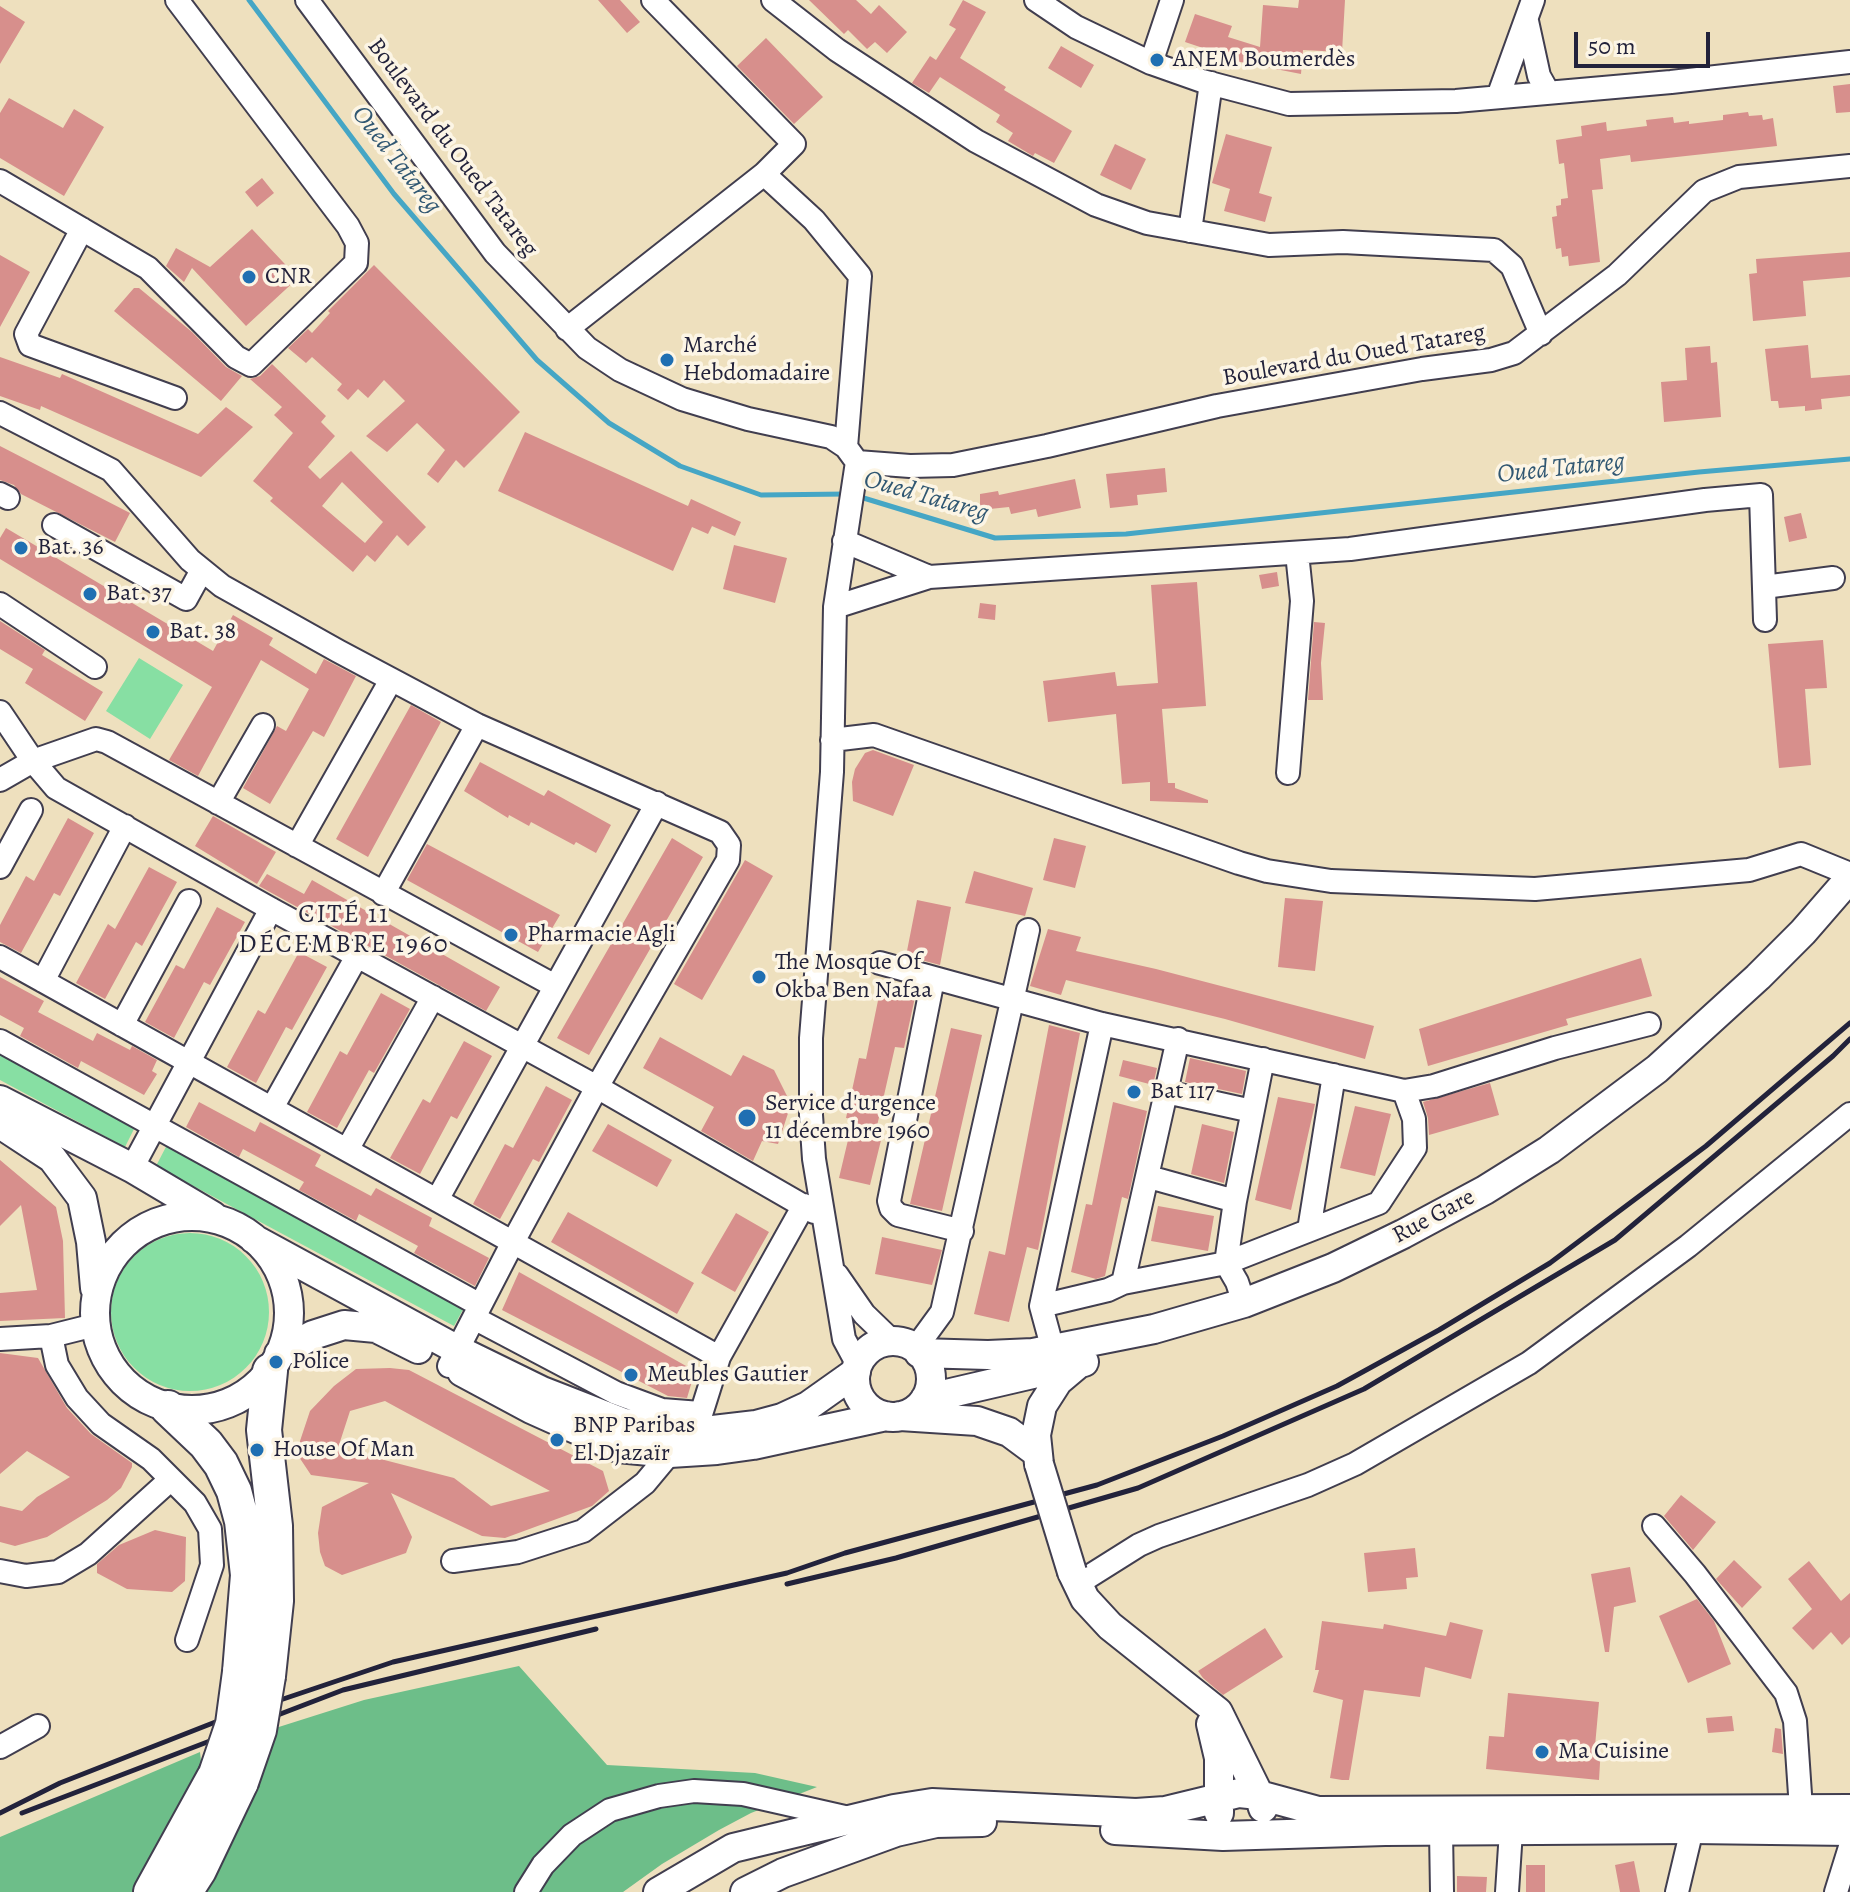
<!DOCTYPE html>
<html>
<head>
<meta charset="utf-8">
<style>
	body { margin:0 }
	#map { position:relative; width:1850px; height:1892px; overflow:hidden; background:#eee0be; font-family:Alegreya,serif }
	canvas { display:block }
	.scale { position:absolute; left:1574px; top:32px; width:136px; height:36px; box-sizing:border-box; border:4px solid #22223b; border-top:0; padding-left:10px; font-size:24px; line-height:28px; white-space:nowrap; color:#22223b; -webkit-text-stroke:6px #fcf5e5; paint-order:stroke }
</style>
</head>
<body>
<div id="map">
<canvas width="1850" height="1892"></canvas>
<div class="scale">50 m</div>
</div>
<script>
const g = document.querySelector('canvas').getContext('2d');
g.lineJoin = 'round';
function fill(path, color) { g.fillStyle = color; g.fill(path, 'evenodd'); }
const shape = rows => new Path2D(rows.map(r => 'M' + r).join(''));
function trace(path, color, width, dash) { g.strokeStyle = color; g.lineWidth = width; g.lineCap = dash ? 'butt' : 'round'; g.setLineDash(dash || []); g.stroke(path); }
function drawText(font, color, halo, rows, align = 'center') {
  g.font = font + ' Alegreya,serif'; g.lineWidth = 7; g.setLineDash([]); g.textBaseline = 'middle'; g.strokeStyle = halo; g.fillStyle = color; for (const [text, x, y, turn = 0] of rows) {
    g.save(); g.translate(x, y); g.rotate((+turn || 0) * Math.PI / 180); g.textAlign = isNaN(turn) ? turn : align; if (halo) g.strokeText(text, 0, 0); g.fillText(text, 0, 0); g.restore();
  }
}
fill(shape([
	[139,658,183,685,150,739,106,711],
	[0,1050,137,1123,125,1147,0,1080],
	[168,1143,466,1304,454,1326,156,1166],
	'111 1312a79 79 0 1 1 158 0a79 79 0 1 1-158 0Z'
]), '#87dfa3');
fill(shape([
	[519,1666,607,1765,755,1773,817,1787,751,1813,719,1830,662,1864,623,1892,196,1892,263,1732,364,1700],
	[200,1752,203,1779,141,1892,0,1892,0,1837]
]), '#6dbe89');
trace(shape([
	[249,0,394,194,537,360,609,423,680,466,761,495,847,494],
	[857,496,995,538,1126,534,1699,472,1850,459]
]), '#45a6c5', 5);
fill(shape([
	[598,0,620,0,640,22,627,33],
	[809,0,856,0,871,14,879,5,907,32,887,53,875,42,867,49,848,30,844,34],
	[963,0,986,12,960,58,1006,87,1004,90,1072,131,1054,163,1035,153,1033,156,1008,141,1013,133,996,122,1000,115,940,77,929,93,912,83,930,56,936,60,956,29,949,25],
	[1299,0,1345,0,1342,52,1303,50,1301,74,1230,60,1221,57,1221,54,1185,42,1195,14,1232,26,1228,37,1260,47,1263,5,1298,8],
	[0,6,25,22,0,64],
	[766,38,823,97,794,124,737,66],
	[1061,46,1094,65,1081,88,1048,68],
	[1850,84,1850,112,1836,113,1833,86],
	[9,98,63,128,74,109,104,127,64,196,0,158,0,113],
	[1748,112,1749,116,1762,115,1763,120,1773,118,1777,146,1631,162,1630,155,1600,159,1603,189,1592,190,1600,262,1569,266,1568,256,1562,257,1561,248,1556,249,1552,217,1557,216,1556,206,1561,205,1561,199,1568,198,1564,163,1559,164,1556,140,1582,136,1581,126,1606,122,1607,131,1647,126,1646,120,1673,117,1674,123,1689,121,1689,124,1723,120,1723,115],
	[1226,134,1272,147,1259,193,1272,197,1265,222,1224,211,1230,189,1212,183],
	[1115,144,1146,159,1131,190,1100,175],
	[262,178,274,193,257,207,245,192],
	[252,229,298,278,246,326,192,268,184,282,166,266,176,248,210,267],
	[1850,252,1850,277,1803,281,1806,316,1753,321,1749,274,1757,273,1756,259],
	[0,255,30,272,0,327],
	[374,265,520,412,464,468,456,460,438,483,427,474,445,450,417,423,387,452,366,436,405,401,384,380,368,398,358,389,348,400,337,390,342,384,312,357,306,363,288,348,308,329,312,333,330,313,328,311],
	[134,288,139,288,192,332,226,367,242,376,221,401,114,311],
	[1808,345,1811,378,1850,375,1850,396,1821,399,1822,409,1805,411,1805,406,1779,408,1778,401,1771,401,1765,349],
	[1710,346,1711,363,1717,362,1721,417,1664,422,1661,382,1687,380,1685,348],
	[0,357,60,378,62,374,198,434,226,407,253,427,201,477,41,406,40,410,0,396],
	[272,364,326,416,321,422,335,436,308,467,320,479,351,451,426,527,408,546,397,535,375,562,367,555,353,572,270,501,273,498,253,481,293,433,274,415,282,407,250,379,260,376],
	[342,482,383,522,365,543,322,506],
	[525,432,688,506,691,499,741,522,735,536,712,526,708,534,692,527,673,571,498,491],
	[0,446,130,513,115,542,21,494,14,485,0,480],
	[1165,468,1167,492,1137,495,1138,505,1110,508,1106,474],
	[1075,479,1081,508,1038,517,1036,509,1011,514,1009,507,980,510,980,494,998,491,999,495],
	[1801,513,1807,538,1789,542,1784,517],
	[6,528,213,651,233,615,273,638,269,645,316,674,324,659,356,676,324,737,313,731,270,804,243,788,277,726,286,731,309,689,261,660,198,776,169,760,212,687,0,559,0,538],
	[734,545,787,558,775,603,723,589],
	[1277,572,1279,586,1262,589,1259,575],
	[1197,582,1206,706,1162,709,1168,783,1175,783,1175,788,1208,800,1208,803,1150,801,1150,782,1122,784,1116,714,1048,722,1043,681,1115,672,1117,686,1158,683,1151,585],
	[980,603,996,605,995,620,978,618],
	[0,621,45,650,42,655,103,692,85,721,25,683,33,669,0,649],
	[1314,622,1325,623,1321,663,1323,700,1308,700],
	[1823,640,1827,688,1805,689,1811,765,1779,768,1768,644],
	[411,705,441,722,368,857,336,839],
	[873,750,914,765,893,816,853,801,852,782,855,769,865,753],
	[480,762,544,796,548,790,611,825,596,853,576,842,574,845,531,822,529,826,509,815,508,818,464,791],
	[213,816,276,852,257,884,195,846],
	[68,818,94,833,60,896,54,893,21,953,0,942,0,925,26,876,34,881],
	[672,838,703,857,589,1055,557,1038],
	[1054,838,1086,846,1075,888,1043,880],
	[427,844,560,915,538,952,407,880],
	[745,860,773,876,702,1000,674,984],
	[149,867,177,882,142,946,136,942,105,999,76,983,108,924,115,929],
	[974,871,1033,888,1025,916,965,903],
	[267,874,304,894,312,880,500,987,486,1011,259,886],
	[1285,898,1323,901,1315,971,1278,967],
	[917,900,951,907,940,965,906,956],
	[217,907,245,922,210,985,204,982,174,1038,145,1022,176,965,184,969],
	[1048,929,1081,937,1076,951,1156,969,1374,1026,1365,1059,1225,1019,1066,980,1061,995,1030,986],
	[299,952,327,967,292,1030,286,1027,256,1083,227,1067,258,1010,265,1014],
	[1641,958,1652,996,1566,1019,1568,1025,1428,1066,1419,1029],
	[0,977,44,1001,38,1012,93,1041,97,1033,130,1050,132,1046,157,1060,152,1071,157,1074,144,1095,81,1061,78,1068,20,1036,24,1028,0,1015],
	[882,981,917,988,904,1048,895,1047,877,1126,884,1128,870,1185,839,1178,853,1119,846,1118,859,1058,866,1059],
	[381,993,410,1009,374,1073,369,1070,337,1128,307,1112,340,1051,347,1055],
	[1049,1025,1080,1033,1038,1250,1027,1247,1009,1322,974,1314,989,1251,1005,1255],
	[951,1028,982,1035,942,1211,910,1204],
	[660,1037,731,1076,743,1055,774,1070,791,1104,778,1144,762,1141,753,1161,701,1131,714,1107,643,1068],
	[464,1041,492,1056,457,1119,451,1116,420,1174,390,1158,423,1099,430,1103],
	[1190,1058,1246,1071,1242,1094,1185,1082],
	[1123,1060,1157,1068,1153,1085,1119,1076],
	[1490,1083,1499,1115,1429,1135,1428,1118,1423,1102],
	[546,1086,572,1100,539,1162,533,1159,500,1219,473,1204,505,1144,513,1148],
	[1278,1097,1315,1104,1291,1210,1255,1200],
	[199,1102,255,1132,260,1122,321,1155,315,1166,371,1196,376,1188,432,1218,429,1226,489,1258,475,1286,414,1253,418,1246,359,1214,356,1221,299,1190,304,1182,243,1149,239,1157,186,1127],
	[1113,1102,1147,1111,1128,1199,1122,1197,1105,1276,1096,1279,1071,1272,1086,1204,1092,1205],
	[1355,1106,1391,1114,1375,1176,1340,1168],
	[608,1124,672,1160,657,1187,592,1151],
	[1202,1124,1234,1132,1224,1183,1191,1174],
	[0,1160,56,1207,63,1241,65,1318,0,1321,0,1293,37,1290,21,1205,0,1226],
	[1158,1206,1214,1216,1208,1251,1151,1241],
	[568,1212,694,1283,677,1314,551,1242],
	[736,1213,769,1232,735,1292,701,1273],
	[882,1237,942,1250,932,1285,875,1274],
	[519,1272,695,1371,687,1398,668,1396,502,1310],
	[0,1353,38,1358,67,1408,91,1434,132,1463,132,1467,121,1488,107,1500,47,1537,15,1546,0,1542,0,1506,22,1511,37,1497,70,1477,27,1451,0,1474],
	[390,1368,409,1370,603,1471,609,1491,592,1506,505,1538,482,1536,391,1493,412,1537,406,1553,342,1575,325,1566,320,1552,318,1533,322,1507,369,1483,311,1475,299,1457,300,1441,310,1411,334,1386,356,1369],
	[385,1401,550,1491,491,1506,454,1478,338,1448,350,1411],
	[1681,1495,1716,1522,1693,1550,1664,1516],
	[155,1530,186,1537,185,1581,172,1592,127,1589,97,1573,97,1564,119,1545],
	[1415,1548,1418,1577,1406,1578,1407,1589,1368,1592,1364,1553],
	[1734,1560,1762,1587,1742,1608,1716,1579],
	[1809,1561,1841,1601,1850,1593,1850,1637,1842,1645,1831,1632,1813,1650,1792,1628,1812,1609,1788,1579],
	[1630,1567,1636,1602,1614,1607,1609,1652,1605,1652,1591,1574],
	[1697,1599,1714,1621,1731,1664,1688,1683,1659,1616],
	[1322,1621,1383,1629,1384,1624,1446,1636,1450,1622,1483,1630,1471,1679,1425,1667,1420,1697,1364,1690,1349,1780,1342,1780,1330,1778,1343,1700,1313,1692,1319,1670,1315,1670],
	[1265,1628,1283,1657,1223,1695,1203,1678,1198,1671],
	[1508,1693,1599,1702,1595,1746,1601,1746,1599,1780,1486,1769,1489,1736,1504,1737],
	[1732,1716,1734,1731,1708,1733,1706,1718],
	[1775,1728,1781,1729,1783,1754,1772,1752],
	[1634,1861,1640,1892,1620,1892,1615,1865],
	[1526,1865,1545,1865,1545,1892,1526,1892],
	[1457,1876,1487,1877,1486,1892,1457,1892]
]), '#d78f8c');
const minor = shape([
	[307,0,495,253,587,348,620,370,682,399,748,419,831,437,846,447,857,462,835,607,832,772,811,1038,811,1115,814,1159,844,1339,858,1365],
	[773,0,837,50,976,141,1096,205,1147,223,1269,245,1343,242,1494,250,1512,266,1541,334],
	[1036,0,1076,27,1151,63,1202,81,1289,104,1456,101,1671,82,1850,62],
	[1527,21,1539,76,1548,92],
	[1151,63,1172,0],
	[1498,97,1533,0],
	[764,174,814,220,860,276,846,447],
	[0,181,148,268,236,357,251,365,356,263,357,243,348,226,177,0],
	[82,229,26,334,30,345,175,398],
	[1190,231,1211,83],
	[567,329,764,174,794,144,653,0],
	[0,413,111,470,190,560,222,586,338,651,477,725,720,832,729,845,728,860,597,1087,513,1242,449,1366],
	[857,462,910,466,953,465,1047,446,1217,406,1422,369,1491,360,1514,353,1617,275,1704,191,1739,177,1850,166],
	[0,494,8,498],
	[54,525,186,599,202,570],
	[844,541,929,577],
	[1764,587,1833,578],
	[0,604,95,667],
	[835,607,929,577,1350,549,1705,500,1761,495,1765,620],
	[0,712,33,761,56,788,271,909,597,1087,814,1212],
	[832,740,874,735,1239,863,1267,871,1331,881,1535,889,1749,870,1801,854,1850,874],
	[1288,773,1302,601,1297,553],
	[0,780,33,761,96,739,107,742,555,986],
	[218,803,263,725],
	[297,846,391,680],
	[0,867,31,810],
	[383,894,477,725],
	[0,957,719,1357,804,1205],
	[880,963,1102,1024,1404,1091,1434,1086,1555,1048,1649,1024],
	[933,979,889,1201,891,1208,898,1215,962,1231],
	[43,981,125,826],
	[122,1025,189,901],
	[0,1041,480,1305],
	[1166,1092,1252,1111],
	[272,1108,357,956],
	[347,1150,433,997],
	[132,1168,271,909],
	[1149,1177,1235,1201],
	[437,1200,657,803],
	[1309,1230,1334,1075],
	[837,1275,864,1314,892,1341],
	[1123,1283,1226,1263,1379,1203,1415,1148,1414,1119,1404,1091],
	[1244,1303,1237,1282,1226,1263,1235,1201,1263,1059],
	[1041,1306,1108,1290,1123,1283,1178,1039],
	[474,1318,616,1393,662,1410,700,1413],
	[51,1336,57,1365,77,1398,101,1424,151,1459,195,1503,210,1529,212,1565,187,1640],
	[0,1339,51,1336,95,1325],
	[915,1349,942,1312,1028,930],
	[1053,1350,1041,1306,1102,1024],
	[697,1427,719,1357],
	[1654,1526,1695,1574,1786,1693,1795,1721,1801,1809],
	[453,1561,518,1552,583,1531,645,1483,670,1453],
	[0,1571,26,1576,58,1572,88,1554,170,1480],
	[1077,1584,1139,1545,1159,1536,1308,1485,1355,1464,1529,1363,1688,1246,1850,1114],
	[0,1747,38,1726],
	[1441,1831,1442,1892],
	[526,1892,543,1865,572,1835,610,1810,659,1796,694,1791,743,1794,849,1818],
	[1507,1892,1511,1831],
	[1677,1892,1692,1829],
	[1836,1892,1850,1847]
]);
const major = shape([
	[0,1100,132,1168,213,1216],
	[0,1124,52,1158,82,1198,91,1242,95,1288],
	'95 1313a97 97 0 1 1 194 0a97 97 0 1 1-194 0Z',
	[254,1239,458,1350,542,1391,624,1423,696,1432,756,1425,782,1418,808,1406,856,1372],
	'855 1379a38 38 0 1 1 76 0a38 38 0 1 1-76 0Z',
	[919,1353,988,1355,1033,1353,1154,1329,1244,1303,1333,1268,1403,1234,1485,1190,1549,1150,1657,1069,1758,977,1803,932,1850,878],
	[279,1354,313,1335,344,1325,376,1328,418,1349],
	[462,1372,531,1409,618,1448,670,1453,717,1450,753,1445,886,1416],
	[925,1399,1084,1362],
	[900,1416,977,1421,1009,1432,1036,1452],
	[1039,1464,1036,1435,1042,1406,1058,1381,1077,1365],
	[1072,1572,1085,1599,1110,1626,1218,1712,1259,1795,1263,1808],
	[1211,1724,1219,1758,1219,1813],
	[1115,1830,1223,1836,1385,1831,1692,1829,1850,1831],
	[658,1892,733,1848,894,1809,932,1803,1136,1813,1165,1811,1239,1793,1259,1795,1318,1811,1850,1809],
	[745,1892,783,1873,896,1832,936,1823,982,1822]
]);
const highway = shape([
	[168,1408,206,1444,221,1464,234,1491,242,1521,248,1575,240,1672],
	[268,1676,276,1601,275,1526,264,1430,270,1371],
	[151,1892,216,1774],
	[185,1892,199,1870,241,1782]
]);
trace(minor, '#413e4f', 26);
trace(major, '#413e4f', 32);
trace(highway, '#413e4f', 38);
trace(minor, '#fff', 22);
trace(major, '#fff', 28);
trace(highway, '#fff', 34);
trace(shape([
	[787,1584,896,1558,1138,1488,1364,1389,1615,1240,1833,1056,1850,1039],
	[0,1813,60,1783,218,1721,393,1662,787,1573,845,1553,1097,1485,1223,1436,1337,1386,1439,1330,1550,1263,1706,1146,1850,1023],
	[22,1813,343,1690,596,1629]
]), '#22223b', 5);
const majorBridge = shape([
	[1039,1464,1072,1572]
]);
const highwayBridge = shape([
	[216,1774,233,1724,240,1672],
	[241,1782,259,1730,268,1676]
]);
trace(majorBridge, '#413e4f', 32, []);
trace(highwayBridge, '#413e4f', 38, []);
trace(majorBridge, '#fff', 28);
trace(highwayBridge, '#fff', 34);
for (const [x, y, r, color] of [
	[1157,60,8,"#1f6fb2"],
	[249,277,8,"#1f6fb2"],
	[667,360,8,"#1f6fb2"],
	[21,548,8,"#1f6fb2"],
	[90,594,8,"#1f6fb2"],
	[153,632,8,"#1f6fb2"],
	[511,935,8,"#1f6fb2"],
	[759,977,8,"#1f6fb2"],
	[1134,1092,8,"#1f6fb2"],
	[747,1118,10,"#1f6fb2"],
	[276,1362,8,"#1f6fb2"],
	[631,1375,8,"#1f6fb2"],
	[557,1440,8,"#1f6fb2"],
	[257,1450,8,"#1f6fb2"],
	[1542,1752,8,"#1f6fb2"]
]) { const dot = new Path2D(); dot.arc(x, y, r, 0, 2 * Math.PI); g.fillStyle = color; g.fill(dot); trace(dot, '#fcf5e5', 3); }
drawText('24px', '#22223b', '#fcf5e5', [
	["ANEM Boumerdès",1173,60],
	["CNR",265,277],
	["Marché",683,346],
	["Hebdomadaire",683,374],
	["Bat. 36",37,548],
	["Bat. 37",106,594],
	["Bat. 38",169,632],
	["Pharmacie Agli",527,935],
	["The Mosque Of",775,963],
	["Okba Ben Nafaa",775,991],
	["Bat 117",1150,1092],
	["Service d'urgence",765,1104],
	["11 décembre 1960",765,1132],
	["Police",292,1362],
	["Meubles Gautier",647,1375],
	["BNP Paribas",573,1426],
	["El Djazaïr",573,1454],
	["House Of Man",273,1450],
	["Ma Cuisine",1558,1752]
], 'left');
drawText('24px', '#22223b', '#fcf5e5', [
	["Boulevard du Oued Tatareg",452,148,53],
	["Boulevard du Oued Tatareg",1354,356,-10],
	["Rue Gare",1434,1217,-28]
]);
drawText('italic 26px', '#305772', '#fcf5e5', [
	["Oued Tatareg",396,160,52],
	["Oued Tatareg",1561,469,-6],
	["Oued Tatareg",926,497,16]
]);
g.letterSpacing = '2px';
drawText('26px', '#22223b', '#fcf5e5', [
	["CITÉ 11",344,916],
	["DÉCEMBRE 1960",344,946]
]);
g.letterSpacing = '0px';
</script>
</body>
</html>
